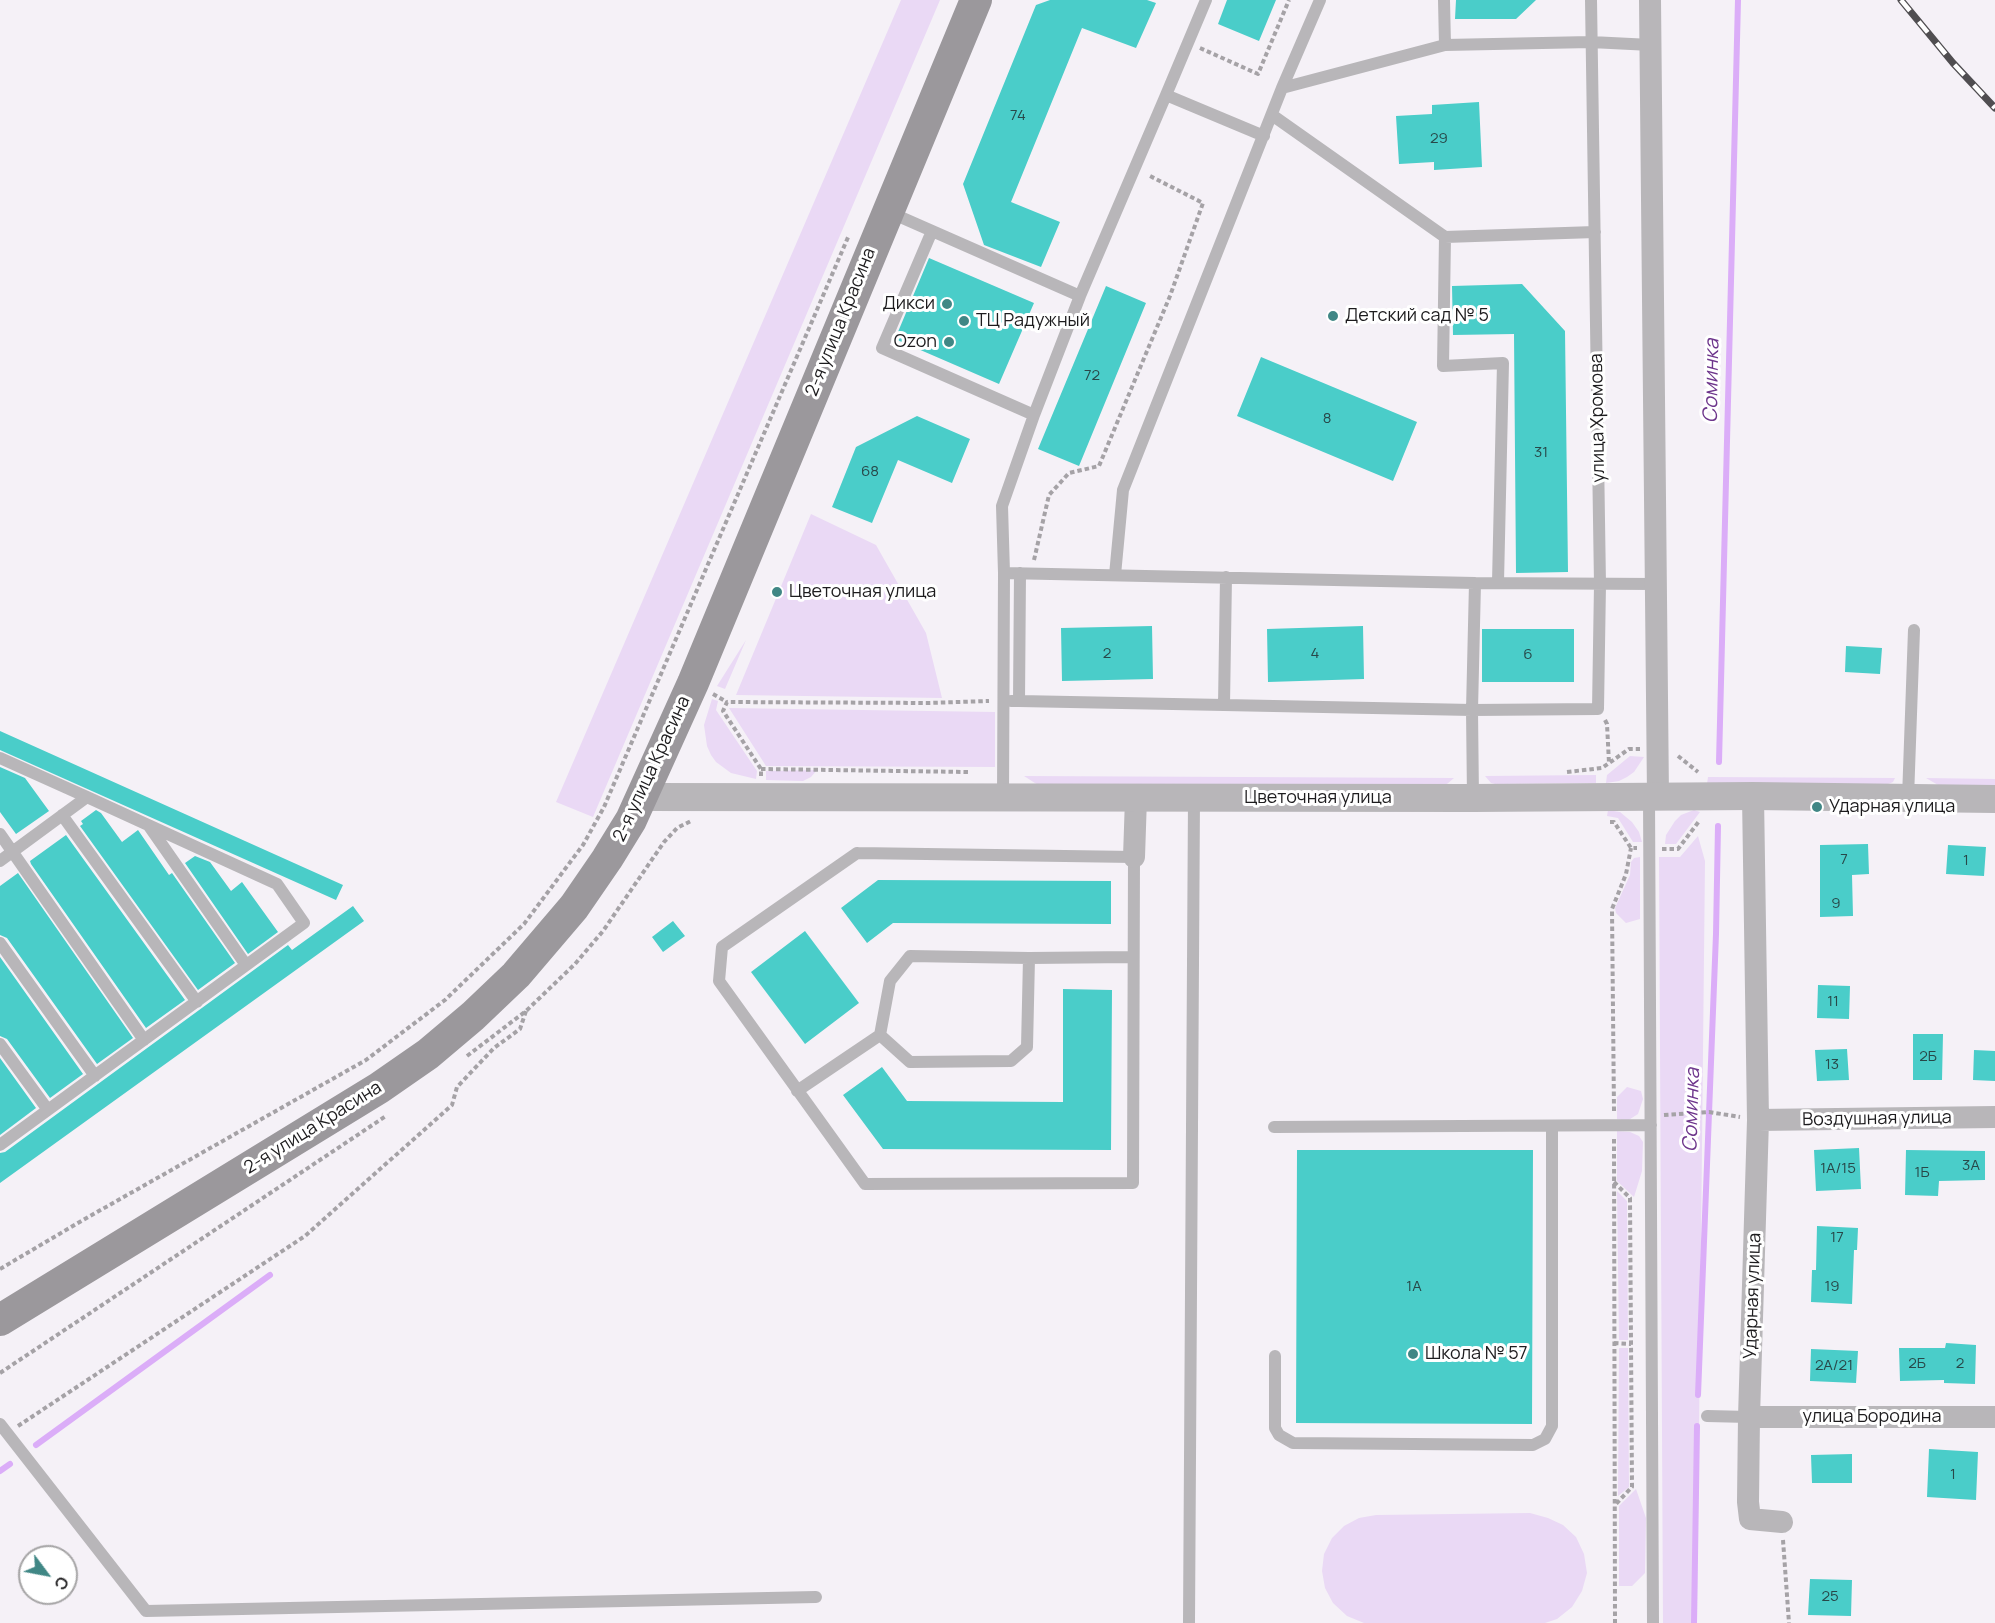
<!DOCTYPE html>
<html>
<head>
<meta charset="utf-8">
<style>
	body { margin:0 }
	#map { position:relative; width:1995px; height:1623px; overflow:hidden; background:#f5f1f7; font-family:Manrope,sans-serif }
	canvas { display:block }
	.north { position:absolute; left:18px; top:1545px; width:60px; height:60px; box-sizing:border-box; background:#fff; border:2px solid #a5a4a5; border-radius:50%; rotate:122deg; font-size:16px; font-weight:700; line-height:24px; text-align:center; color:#1d1c1e }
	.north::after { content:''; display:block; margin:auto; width:21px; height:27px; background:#408785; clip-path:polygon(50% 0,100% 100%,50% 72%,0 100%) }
</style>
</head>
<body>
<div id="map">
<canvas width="1995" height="1623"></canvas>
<div class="north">С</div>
</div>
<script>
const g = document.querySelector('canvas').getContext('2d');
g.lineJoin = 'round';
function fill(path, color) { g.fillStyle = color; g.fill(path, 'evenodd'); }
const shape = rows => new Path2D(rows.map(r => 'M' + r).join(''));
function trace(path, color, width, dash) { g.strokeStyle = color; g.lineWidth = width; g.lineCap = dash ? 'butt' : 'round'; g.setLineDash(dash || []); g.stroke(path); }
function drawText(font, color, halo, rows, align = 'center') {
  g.font = font + ' Manrope,sans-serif'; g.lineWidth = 6; g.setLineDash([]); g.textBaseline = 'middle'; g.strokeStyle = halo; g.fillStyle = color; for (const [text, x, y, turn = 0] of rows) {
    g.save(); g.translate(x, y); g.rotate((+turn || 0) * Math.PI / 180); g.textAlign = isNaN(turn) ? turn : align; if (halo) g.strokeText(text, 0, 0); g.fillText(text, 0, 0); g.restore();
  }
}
fill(shape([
	[901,0,940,0,593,817,556,802],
	[811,514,876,545,926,633,942,698,736,695],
	[746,640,725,689,717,686],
	[712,699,718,701,716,710,757,771,756,779,731,773,716,762,711,755,707,746,704,725],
	[729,708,995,712,995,767,766,766],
	[1630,756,1644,757,1634,772,1627,777,1619,781,1606,783,1607,775],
	[817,770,811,777,803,781,766,780,766,771],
	[1596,775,1596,783,1495,784,1491,783,1485,776],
	[1024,776,1454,778,1447,784,1433,786,1038,785],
	[1708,777,1895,778,1893,782,1886,785,1707,784],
	[1926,778,1995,779,1995,786,1938,785],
	[1608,810,1620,812,1632,822,1639,832,1642,842,1633,842,1618,818,1607,816],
	[1694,810,1700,812,1676,844,1665,844,1666,835,1675,821,1681,815],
	[1698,836,1705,861,1697,1623,1663,1623,1659,857,1680,857],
	[1640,857,1640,919,1626,923,1616,913,1615,908,1630,875,1631,862,1634,858],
	[1627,1087,1641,1091,1643,1099,1638,1114,1627,1121,1617,1119,1617,1097],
	[1617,1131,1630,1132,1639,1136,1643,1142,1642,1171,1634,1197,1617,1181],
	[1617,1191,1627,1201,1628,1340,1619,1340],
	[1619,1348,1628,1348,1629,1487,1618,1496],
	[1636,1489,1646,1518,1645,1573,1632,1586,1619,1586,1619,1506],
	[1530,1513,1548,1518,1563,1525,1576,1537,1584,1554,1587,1573,1582,1591,1572,1607,1557,1619,1545,1623,1364,1623,1347,1616,1333,1603,1325,1588,1322,1571,1324,1554,1332,1538,1344,1526,1359,1518,1376,1515]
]), '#ead9f5');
trace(shape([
	[1719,762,1738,0],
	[1698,1395,1716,934,1718,826],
	[36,1445,270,1275],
	[0,1471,10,1464],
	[1694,1623,1697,1426]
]), '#dbadf8', 6);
fill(shape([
	[1050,0,1147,0,1156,3,1136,48,1082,28,1011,202,1060,222,1041,267,984,245,963,184,1036,5],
	[1227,0,1276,0,1259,41,1218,24],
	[1456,0,1536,0,1516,19,1455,19],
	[1479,102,1482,167,1434,170,1434,162,1399,164,1396,116,1432,114,1432,105],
	[929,258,1034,303,999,384,895,339],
	[1522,284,1565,331,1568,572,1516,573,1514,334,1453,335,1452,286],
	[1106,286,1146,303,1079,466,1038,449],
	[1261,357,1417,422,1393,481,1237,416],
	[917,416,970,439,952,483,898,460,872,523,832,507,856,447],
	[1152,626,1153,679,1062,681,1061,628],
	[1363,626,1364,679,1268,682,1267,629],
	[1482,629,1574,629,1574,682,1482,682],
	[1846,646,1882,648,1880,674,1845,672],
	[0,731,343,885,336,900,0,750],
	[0,767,25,778,49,811,16,834,0,812],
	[96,810,101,813,122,842,138,830,169,875,172,873,235,963,198,990,80,826,83,824,81,821],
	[66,835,185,1000,146,1028,31,864,30,861],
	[1868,844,1869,874,1852,875,1853,916,1820,917,1820,845],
	[1948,845,1986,847,1984,876,1946,874],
	[195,856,210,862,231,891,242,882,278,932,248,954,185,863],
	[18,873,133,1038,97,1064,7,938,0,935,0,886],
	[878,880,1111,881,1111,924,893,923,867,943,841,908],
	[353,906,364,921,0,1183,0,1153,5,1152,288,945,292,950],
	[673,921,685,936,663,952,652,937],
	[805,931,859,1003,805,1044,751,972],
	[0,957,83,1074,50,1098,7,1039,0,1036],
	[1818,985,1850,986,1849,1019,1817,1018],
	[1063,989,1112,990,1111,1150,883,1149,843,1095,882,1067,907,1101,1063,1102],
	[1913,1034,1943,1034,1942,1080,1913,1080],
	[1847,1049,1849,1080,1817,1081,1815,1050],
	[1974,1050,1995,1051,1995,1081,1973,1080],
	[0,1058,36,1108,0,1135],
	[1859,1148,1861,1189,1816,1191,1814,1150],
	[1297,1150,1533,1150,1532,1424,1296,1423],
	[1906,1150,1985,1151,1985,1180,1939,1181,1938,1196,1905,1195],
	[1817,1226,1858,1228,1857,1250,1854,1250,1852,1304,1811,1302,1812,1270,1816,1270],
	[1946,1343,1976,1345,1975,1384,1944,1383,1944,1380,1900,1381,1899,1348,1945,1348],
	[1811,1349,1858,1351,1856,1383,1810,1381],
	[1929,1449,1978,1452,1976,1500,1927,1497],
	[1852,1454,1852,1483,1812,1483,1811,1455],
	[1810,1579,1852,1580,1851,1616,1808,1615]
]), '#4acdc9');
trace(shape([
	[1200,48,1258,74,1289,0],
	[1034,560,1049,495,1069,473,1099,466,1170,296,1203,203,1148,175],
	[713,694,727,702],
	[1605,720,1607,724,1609,763],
	[1678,756,1698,772],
	[761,769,968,772],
	[1567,772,1602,768,1629,749,1640,749],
	[761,776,761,769,723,711,727,702,929,703,989,701],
	[1610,822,1614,822,1631,848,1637,848],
	[1662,849,1678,849,1700,820],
	[467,1056,526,1011,575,964,603,931,664,842,677,828,691,821],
	[1614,1111,1612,909,1626,874,1631,848],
	[1664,1115,1709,1112,1740,1117],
	[1614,1139,1615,1623],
	[1614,1182,1630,1198,1632,1487,1615,1505],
	[0,1269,83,1220,366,1060,445,1000,524,924,583,845,604,807,849,235],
	[1614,1343,1631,1344],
	[0,1373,386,1116],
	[18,1426,305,1236,452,1105,457,1087,494,1048,520,1029,526,1011],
	[1783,1540,1789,1623]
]), '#a5a2a6', 4, [4.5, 3]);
trace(shape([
	[1206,0,1166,95,1264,136],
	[1444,0,1445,45,1591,42,1651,45],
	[1282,88,1445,45],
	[1272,115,1445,237],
	[889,212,1080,296],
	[932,231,882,348,1034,415],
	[1004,573,1475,583,1656,584],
	[1115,575,1123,490,1282,88,1320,0],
	[1498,582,1503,363,1443,366,1445,237,1595,232],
	[1011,701,1019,701,1020,573],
	[1019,701,1224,705,1226,577],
	[1224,705,1472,710,1598,709,1600,584,1591,0],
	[0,758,87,797],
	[1003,797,1004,573,1002,506,1034,415,1080,296,1166,95],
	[1649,797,1653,1623],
	[1473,798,1472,710,1475,583],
	[1908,798,1914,630],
	[62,815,197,1002],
	[149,826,246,965],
	[0,834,144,1040],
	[857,853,1134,857,1133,1183,865,1184,719,981,722,947,857,853],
	[0,861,87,797,277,884,304,923,0,1145],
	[0,943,95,1076],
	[880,1035,890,981,910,956,1029,958],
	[0,1044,48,1110],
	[797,1091,880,1035,910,1062,1011,1061,1027,1047,1029,958,1133,957],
	[1274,1127,1651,1125],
	[1275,1356,1275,1428,1279,1435,1293,1443,1533,1445,1545,1439,1552,1426,1552,1126],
	[1707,1416,1749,1417],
	[0,1424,146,1611,816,1597],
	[1189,1623,1194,798]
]), '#b8b6b9', 12);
trace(shape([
	[1650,0,1658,796],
	[1753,796,1758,1120,1749,1417,1748,1502,1750,1519,1782,1522],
	[1134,857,1136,798],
	[1758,1120,1995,1117],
	[1749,1417,1995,1417]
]), '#b8b6b9', 22);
trace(shape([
	[641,797,1473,798,1753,796,1995,799]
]), '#b8b6b9', 28);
trace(shape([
	[0,1320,379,1088,428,1054,473,1016,516,975,574,907,607,859,631,820,693,683,976,0]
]), '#9b989c', 32);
const rail = shape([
	[1901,0,1953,63,1995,108]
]);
trace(rail, '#504e51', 7);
trace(rail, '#fff', 4.5, [14]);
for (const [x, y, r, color] of [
	[947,304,6,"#408785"],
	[1333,316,6,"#408785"],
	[964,321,6,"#408785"],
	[949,342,6,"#408785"],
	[777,592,6,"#408785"],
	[1817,807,6,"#408785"],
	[1413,1354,6,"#408785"]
]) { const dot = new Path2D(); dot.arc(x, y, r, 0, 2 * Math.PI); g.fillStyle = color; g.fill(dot); trace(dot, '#fff', 2); }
drawText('15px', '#284849', null, [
	["74",1018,116],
	["29",1439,139],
	["72",1092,376],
	["8",1327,419],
	["31",1541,453],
	["68",870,472],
	["2",1107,654],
	["4",1315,654],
	["6",1528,655],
	["7",1844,860],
	["1",1966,861],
	["9",1836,904],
	["11",1833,1002],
	["2Б",1928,1057],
	["13",1832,1065],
	["3А",1971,1166],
	["1А/15",1838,1169],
	["1Б",1922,1173],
	["17",1837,1238],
	["1А",1414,1287],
	["19",1832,1287],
	["2Б",1917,1364],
	["2",1960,1364],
	["2А/21",1834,1366],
	["1",1953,1475],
	["25",1830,1597]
]);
drawText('18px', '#1d1c1e', '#fff', [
	["Дикси",935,304,"right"],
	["Детский сад № 5",1345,316],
	["ТЦ Радужный",976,321],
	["Ozon",937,342,"right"],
	["Цветочная улица",789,592],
	["Ударная улица",1829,807],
	["Школа № 57",1425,1354]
], 'left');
drawText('18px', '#1d1c1e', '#fff', [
	["2-я улица Красина",841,322,-68],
	["улица Хромова",1598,418,-91],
	["2-я улица Красина",652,769,-65],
	["Цветочная улица",1318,798],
	["Воздушная улица",1877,1119,-1],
	["2-я улица Красина",313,1128,-32],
	["Ударная улица",1753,1296,-88],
	["улица Бородина",1872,1417]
]);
drawText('italic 20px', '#6e368c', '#fff', [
	["Соминка",1712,381,-89],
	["Соминка",1692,1110,-88]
]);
</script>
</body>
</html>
